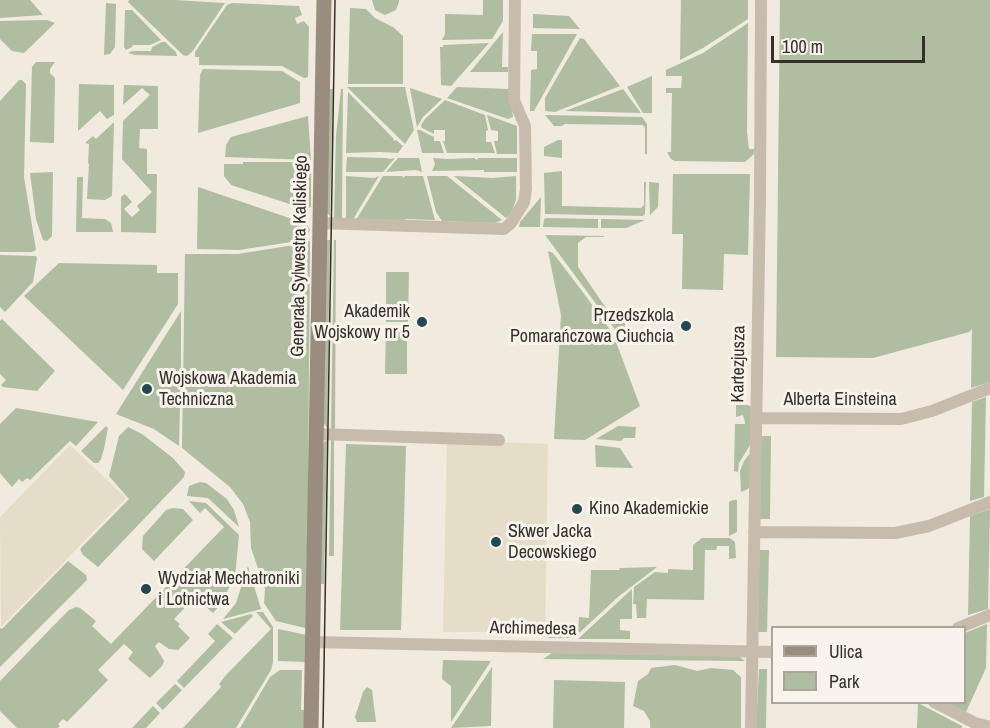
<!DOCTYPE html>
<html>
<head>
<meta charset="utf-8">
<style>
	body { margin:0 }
	#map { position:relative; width:990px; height:728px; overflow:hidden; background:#f0eadf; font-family:"Archivo Narrow",sans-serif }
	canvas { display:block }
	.legend { position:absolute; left:771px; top:626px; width:195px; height:78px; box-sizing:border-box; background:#f8f4eb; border:2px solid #aaa69e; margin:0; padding:8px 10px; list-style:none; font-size:18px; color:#36302a }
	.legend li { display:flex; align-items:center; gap:12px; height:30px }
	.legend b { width:30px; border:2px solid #aaa69e }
	.scale { position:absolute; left:771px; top:36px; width:154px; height:27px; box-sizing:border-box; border:3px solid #36302a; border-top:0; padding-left:8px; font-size:18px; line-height:21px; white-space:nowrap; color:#36302a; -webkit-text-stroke:4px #f8f4eb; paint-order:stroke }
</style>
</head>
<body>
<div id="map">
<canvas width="990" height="728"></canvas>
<ul class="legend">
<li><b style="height:8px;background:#9a8c7e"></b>Ulica</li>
<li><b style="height:16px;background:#afbda1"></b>Park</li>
</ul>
<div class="scale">100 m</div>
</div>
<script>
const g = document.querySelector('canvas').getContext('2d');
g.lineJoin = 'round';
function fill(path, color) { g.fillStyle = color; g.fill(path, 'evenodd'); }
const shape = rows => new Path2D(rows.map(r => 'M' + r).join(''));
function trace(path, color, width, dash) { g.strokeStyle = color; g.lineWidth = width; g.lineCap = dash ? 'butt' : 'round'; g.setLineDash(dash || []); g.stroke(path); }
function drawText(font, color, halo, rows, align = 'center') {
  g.font = font + ' "Archivo Narrow",sans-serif'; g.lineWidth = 6; g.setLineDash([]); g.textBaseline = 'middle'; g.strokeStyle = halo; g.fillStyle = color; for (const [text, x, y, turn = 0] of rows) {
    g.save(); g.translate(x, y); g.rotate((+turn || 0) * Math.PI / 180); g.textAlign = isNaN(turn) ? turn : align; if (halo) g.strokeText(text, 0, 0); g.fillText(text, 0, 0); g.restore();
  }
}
fill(shape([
	[0,0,30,0,43,15,0,18],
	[129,0,174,0,225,3,192,52,187,56,183,55,128,2],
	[372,0,399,0,399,2,396,10,385,15,375,10],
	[483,0,503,0,503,21,492,39,442,40,445,34,445,14,483,15],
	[681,0,748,0,748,19,703,48,680,60],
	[780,0,990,0,990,382,971,388,972,329,969,332,873,358,776,357],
	[106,3,116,4,115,47,110,54,104,55],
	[232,3,299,6,302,15,295,18,297,24,304,21,309,27,308,77,304,78,282,66,199,65,199,57,195,57,195,52,227,5],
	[350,8,366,9,375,18,393,27,403,36,403,84,348,84],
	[125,10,132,10,161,40,150,45,133,45,132,47,126,50,124,47],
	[533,14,569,16,580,29,533,28],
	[47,20,55,23,24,53,12,51,0,39,0,21],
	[748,23,747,132,749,149,755,149,754,154,745,162,675,161,671,159,667,152,671,152,672,93,666,93,666,88,681,88,682,76,666,76,666,70,703,53],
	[503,32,502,67,508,67,508,72,470,72],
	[532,34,577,34,534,111,530,111,531,70,537,69,537,51,531,51],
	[580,38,584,39,620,86,555,112,545,111,545,98],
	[162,42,165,42,176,52,177,56,135,55,128,53,132,51,151,51,152,47],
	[489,43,451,86,441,85,440,47,443,47,443,45],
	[36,62,55,62,50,69,50,73,55,78,54,143,30,142,32,67],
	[203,69,282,71,300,82,300,103,198,133,200,75],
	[652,76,652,113,643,113,627,87],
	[19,80,22,80,26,84,24,177,36,250,32,252,0,252,0,101],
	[79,84,114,85,114,115,107,119,100,111,78,131],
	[124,85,158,86,158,129,140,129,139,148,147,149,147,174,157,174,156,233,121,232,121,197,125,194,132,202,124,209,132,217,140,210,137,206,152,192,122,159,123,121,150,95,142,88,123,105],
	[347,87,405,87,414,130,405,144],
	[457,87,509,89,513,117,508,119,447,98],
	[410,88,442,99,423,117,417,127],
	[328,89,333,89,330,216,327,213],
	[341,89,343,89,342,221,334,219,336,136],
	[623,89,641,113,565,111],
	[348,92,393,138,394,141,396,140,403,146,398,153,380,152,346,153],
	[445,100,485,115,488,130,486,131,486,142,491,142,495,153,447,153,443,141,445,141,445,130,434,130,434,134,422,128,421,125,425,119],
	[487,115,517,126,517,154,497,154,494,141,498,141,498,131,491,130],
	[545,115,642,117,647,124,647,154,645,154,645,128,643,125,565,124,562,126,554,126],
	[308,116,311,160,225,157,226,145,231,137],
	[114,122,112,196,105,200,87,199,89,164,88,163,89,144,85,143,93,136,96,139],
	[417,130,420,130,434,137,434,141,440,141,444,153,422,153],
	[558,140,562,140,562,158,544,156,544,147],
	[347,157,386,158,390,159,395,158,383,172,346,172],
	[398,158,419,158,422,172,416,170,386,172],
	[433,158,448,159,474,158,477,160,478,158,517,158,517,172,484,172,484,170,432,171,435,164],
	[243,162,311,162,311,207,305,209,231,185,224,176,224,164,243,164],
	[562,171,562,206,641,208,644,205,644,182,646,182,645,214,643,216,545,214,544,173],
	[53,172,52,236,47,241,43,240,36,219,30,173],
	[673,174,750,174,748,255,724,254,723,290,682,289,683,234,672,234],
	[346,176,374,178,379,176,352,221,346,221],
	[383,176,402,176,404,178,405,176,423,176,435,220,406,219,399,223,356,220],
	[427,176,447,176,502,220,495,223,442,221,436,212],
	[454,176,493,178,516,176,516,200,511,213,506,218],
	[77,177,83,177,82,218,105,219,111,223,113,232,76,232],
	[649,182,659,183,658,207,650,215],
	[198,187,307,224,310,230,308,234,298,241,239,250,197,249],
	[541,197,540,227,519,227,520,222],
	[546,218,598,219,598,228,543,227,544,219],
	[601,219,645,220,626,228,601,228],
	[545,235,604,236,604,237,586,237,578,243,578,267,606,308,625,309,625,343],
	[325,240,330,240,327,428,322,421],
	[334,240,336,240,335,430,331,430],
	[307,241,310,241,307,627,305,628,276,621,264,603,265,589,251,548,250,522,243,504,230,487,182,448,185,254,238,254,300,244],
	[548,251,553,253,585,295,613,334,640,406,585,440,554,439,561,315],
	[0,255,36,256,37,258,33,282,5,312,0,307],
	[59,263,157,265,157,273,178,273,178,304,123,390,24,296],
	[386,272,409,272,408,322,386,322],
	[181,311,181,363,179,446,154,429,116,414],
	[2,319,55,371,37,391,3,387,1,385,6,380,0,374,0,321],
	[386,330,407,330,407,374,385,374],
	[986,397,984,497,970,501,972,402],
	[736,405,748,405,751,407,750,445,739,463,738,472,734,471,735,424,745,424,745,422,743,415,736,417],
	[16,408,98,422,76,446,70,441,30,480,27,478,22,482,19,479,12,487,0,473,0,424],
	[106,426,108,428,104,449,101,459,98,463,94,463,81,451],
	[618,426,636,427,635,438,624,438,621,441,596,439],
	[128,427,142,434,173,458,185,472,184,477,98,567,83,555,80,549,129,499,109,476,119,436],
	[760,436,771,436,770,519,759,519],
	[334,438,334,556,329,556,331,439],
	[327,440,324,584,320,584,323,443],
	[346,444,406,446,401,630,340,630],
	[595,445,620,448,633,468,596,467],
	[751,452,750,486,748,489,741,492,740,471,744,461],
	[200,482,206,483,227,499,234,510,239,527,208,498,187,496,189,486],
	[733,500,737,500,737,532,729,536,729,502],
	[189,501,206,503,239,535,235,576,221,604,213,613,195,597,174,619,180,624,178,626,190,638,178,650,169,649,159,642,155,646,164,661,162,666,150,678,128,659,133,652,124,644,98,670,108,680,67,722,63,719,58,724,60,726,58,728,17,728,0,711,0,681,60,619,69,610,76,607,80,608,96,621,92,626,111,644,224,527,205,508,200,513],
	[173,508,183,509,193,520,154,561,142,549,143,536,166,510],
	[990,509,988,609,968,615,970,516],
	[702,538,730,538,735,542,736,558,729,559,729,546,717,546,716,550,705,550,704,600,647,599,646,618,637,618,636,604,633,604,634,587,655,572,668,573,668,569,693,570,693,545],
	[758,550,769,550,767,632,758,632],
	[68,561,86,575,87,580,0,667,0,628,2,629],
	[248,566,261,609,223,619,236,603],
	[657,567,618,597,578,634,579,617,589,618,591,570,619,570,620,568],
	[632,589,632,619,620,619,620,630,630,631,630,639,578,639],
	[256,612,263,612,273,627,273,662,271,670,236,728,183,728,221,687,219,684,226,675,271,629],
	[251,614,253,616,235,634,221,622],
	[548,618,571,637,571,638,548,638],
	[217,624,233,638,184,688,177,681,215,641,208,634],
	[987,624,986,668,966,712,948,703,964,702,965,633],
	[278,629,307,635,305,662,278,661],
	[552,653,738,656,745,661,543,659],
	[443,660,491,661,451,722,451,686,442,679],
	[675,665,697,671,711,668,733,670,741,677,741,728,650,728,650,721,644,711,633,706,638,681,648,674,651,668],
	[492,667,491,726,451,728],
	[759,669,767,669,766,728,756,728],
	[280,670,302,670,301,710,305,710,305,728,240,728,270,677],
	[554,680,625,682,624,728,553,728],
	[175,684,182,690,163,710,156,703],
	[367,687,372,690,376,722,357,722,355,717,363,692],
	[918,703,962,726,962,728,917,728],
	[153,706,160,713,146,728,132,728]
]), '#afbda1');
fill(shape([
	[447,440,548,444,545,638,535,632,443,632],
	[70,445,126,498,1,627,0,517]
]), '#e6ddc8');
trace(shape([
	[319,223,504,229,511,223,524,202,526,189,525,126,514,100,515,0],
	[756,418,901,419,932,411,990,388],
	[317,434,499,440],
	[754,532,895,533,929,526,990,502],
	[958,628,990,615],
	[313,642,772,652],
	[934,702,975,723,990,727],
	[751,728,760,198,761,0]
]), '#c7bcac', 12);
trace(shape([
	[311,728,324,0]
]), '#9a8c7e', 15);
trace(shape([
	[323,728,335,0]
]), '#36302a', 1.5);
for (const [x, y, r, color] of [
	[422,322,6,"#244852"],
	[686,326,6,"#244852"],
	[147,389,6,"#244852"],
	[577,509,6,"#244852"],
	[496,542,6,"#244852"],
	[146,589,6,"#244852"]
]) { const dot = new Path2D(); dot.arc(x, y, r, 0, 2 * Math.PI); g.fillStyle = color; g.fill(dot); trace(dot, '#f8f4eb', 2); }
drawText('18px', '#36302a', '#f8f4eb', [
	["Generała Sylwestra Kaliskiego",300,256,-89],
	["Kartezjusza",739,364,-89],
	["Alberta Einsteina",840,400],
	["Archimedesa",533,629,1]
]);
drawText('18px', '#36302a', '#f8f4eb', [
	["Akademik",410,312,"right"],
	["Wojskowy nr 5",410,333,"right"],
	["Przedszkola",674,316,"right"],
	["Pomarańczowa Ciuchcia",674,337,"right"],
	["Wojskowa Akademia",159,379],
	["Techniczna",159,400],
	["Kino Akademickie",589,509],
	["Skwer Jacka",508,532],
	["Decowskiego",508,553],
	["Wydział Mechatroniki",158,579],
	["i Lotnictwa",158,600]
], 'left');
</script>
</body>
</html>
